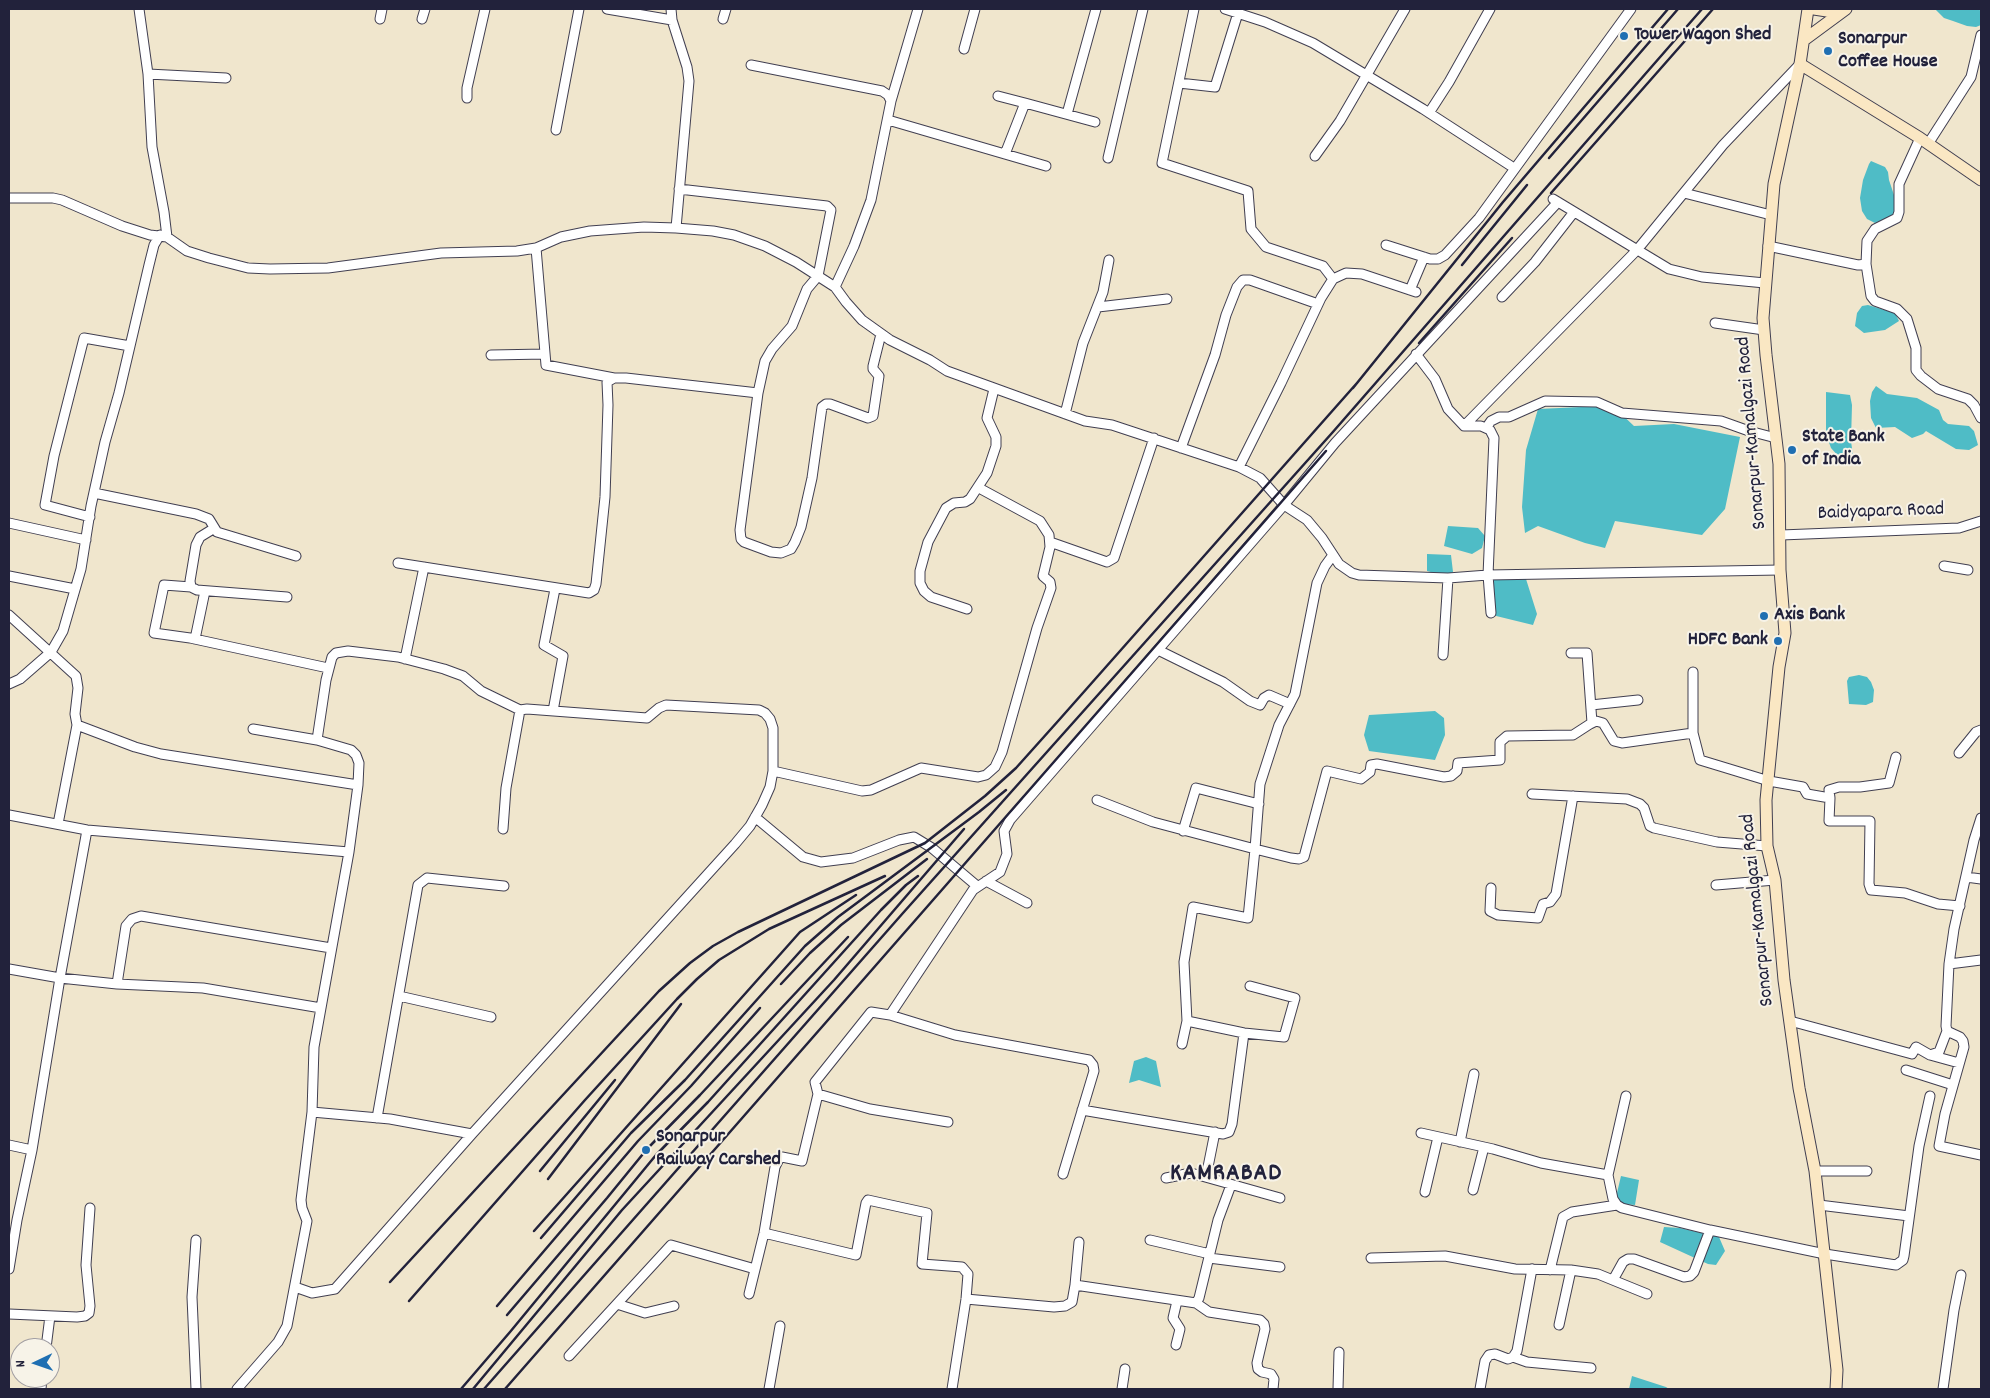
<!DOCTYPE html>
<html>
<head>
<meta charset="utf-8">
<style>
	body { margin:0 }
	#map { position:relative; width:1990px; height:1398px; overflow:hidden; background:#f0e6cd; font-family:Dekko,sans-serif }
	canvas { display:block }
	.frame { position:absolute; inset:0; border:10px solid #22223b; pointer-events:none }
	.north { position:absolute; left:10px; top:1338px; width:50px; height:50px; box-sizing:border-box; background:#f7f3e8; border:1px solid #a29fa3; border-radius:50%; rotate:267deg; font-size:14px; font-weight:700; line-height:20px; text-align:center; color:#22223b }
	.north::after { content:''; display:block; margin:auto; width:18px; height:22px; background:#1f6fb2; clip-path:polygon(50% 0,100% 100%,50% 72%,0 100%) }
</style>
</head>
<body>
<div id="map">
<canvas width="1990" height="1398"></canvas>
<div class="frame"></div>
<div class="north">N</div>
</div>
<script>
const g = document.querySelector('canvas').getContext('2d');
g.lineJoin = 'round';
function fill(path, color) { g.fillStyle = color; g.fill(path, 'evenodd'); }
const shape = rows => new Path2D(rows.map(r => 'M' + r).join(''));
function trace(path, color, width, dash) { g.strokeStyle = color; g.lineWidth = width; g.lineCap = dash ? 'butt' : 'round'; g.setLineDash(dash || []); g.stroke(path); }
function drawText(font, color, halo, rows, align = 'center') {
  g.font = font + ' Dekko,sans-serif'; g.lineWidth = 4; g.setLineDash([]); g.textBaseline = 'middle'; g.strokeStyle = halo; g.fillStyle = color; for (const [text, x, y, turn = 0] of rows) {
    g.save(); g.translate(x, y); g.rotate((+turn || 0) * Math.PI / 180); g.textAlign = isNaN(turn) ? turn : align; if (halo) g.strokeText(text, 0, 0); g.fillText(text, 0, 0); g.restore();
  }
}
fill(shape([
	[1935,9,1979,9,1981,12,1981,25,1976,27,1967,26,1953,21,1944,18],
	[1871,161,1885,167,1888,172,1889,180,1895,198,1894,210,1896,214,1875,223,1867,219,1862,211,1860,198,1863,180,1869,164],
	[1868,305,1895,313,1899,321,1885,330,1864,333,1855,326,1857,313,1862,306],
	[1876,386,1887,394,1917,398,1939,410,1943,420,1948,424,1969,426,1974,431,1978,445,1969,450,1956,449,1926,431,1923,434,1912,438,1895,427,1876,428,1871,418,1870,401,1872,392],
	[1826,392,1850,395,1852,405,1851,441,1853,456,1840,458,1831,448,1826,434],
	[1602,406,1615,408,1634,426,1674,424,1740,437,1725,509,1702,535,1615,521,1605,548,1585,543,1538,526,1525,533,1522,507,1526,450,1538,409],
	[1448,526,1478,528,1485,536,1482,548,1472,554,1444,546],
	[1427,554,1451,555,1453,572,1446,576,1427,571],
	[1491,578,1526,579,1537,614,1533,625,1488,614],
	[1859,675,1867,677,1871,682,1874,690,1873,702,1866,705,1849,704,1847,681,1849,677],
	[1435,711,1444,718,1445,735,1435,760,1369,751,1364,735,1369,715],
	[1146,1057,1156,1061,1161,1087,1139,1080,1129,1083,1134,1061],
	[1621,1176,1639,1180,1635,1205,1622,1204,1616,1197],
	[1664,1227,1680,1228,1719,1237,1725,1251,1716,1265,1708,1264,1660,1242],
	[1632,1376,1666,1387,1669,1389,1629,1389]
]), '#4fbcc6');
const minor = shape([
	[139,9,148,74,152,147,164,212,167,237],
	[607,9,672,20],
	[671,9,672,20,687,67,689,81,676,228,713,231,734,235,765,246,796,262,835,287,846,302,862,320,890,340,930,360,947,371,1085,421,1112,425,1239,467,1260,478,1284,505,1307,520,1322,538,1339,564,1352,573,1359,575,1448,578,1488,575,1780,570],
	[1194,9,1162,163,1248,191,1251,229,1266,247,1323,266,1333,279],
	[1225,9,1265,22,1313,43,1423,109,1514,168],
	[380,19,382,9],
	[422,19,425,9],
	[723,19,726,9],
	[964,49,975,9],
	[751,65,882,91,888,95,891,101,871,200,854,246,835,287],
	[148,74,226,78],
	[1179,83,1215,87,1238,13],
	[998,96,1025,103],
	[467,98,467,88,485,9],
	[891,101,918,9],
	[1429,113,1449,82,1490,9],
	[1067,114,1096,9],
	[888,120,1046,166],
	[556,130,579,9],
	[1920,138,1899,184,1899,212,1897,218,1875,229,1867,241,1866,264,1871,296,1875,301,1897,309,1907,319,1916,348,1916,370,1921,376,1938,389,1968,399,1974,405,1981,418],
	[1928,144,1971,77,1981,35],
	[1005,154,1025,103,1095,122],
	[1315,156,1340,121,1405,9],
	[1108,158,1143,9],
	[679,189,827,206,831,210,818,276,807,289,792,326,772,349,765,361,758,393,740,530,741,539,744,542,771,552,781,553,791,549,795,542,801,527,812,478,822,407,826,404,830,404,868,418,873,416,879,376,873,369,873,366,881,334],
	[1684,193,1771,215],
	[9,198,53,198,62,200,122,226,150,235,167,237,187,251,209,258,248,268,270,269,328,268,441,253,517,251,536,248,561,237,590,231,644,227,676,228],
	[1553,199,1669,269,1702,277,1765,283],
	[1386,245,1430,259,1438,259,1445,255,1479,218,1631,9],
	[1768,246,1858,265,1866,264],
	[536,248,546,365,614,378],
	[1410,290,1424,257],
	[1502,297,1535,262,1574,212],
	[1098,307,1167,299],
	[1715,323,1764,330],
	[1416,354,1435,379,1448,409,1464,426,1481,426,1490,430,1494,438,1488,575,1491,613],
	[491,355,545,354],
	[1065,414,1083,343,1103,292,1109,260],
	[1464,426,1637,250,1723,145,1800,64],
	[1486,428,1491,421,1499,417,1509,417,1545,401,1597,402,1622,413,1721,421,1749,431,1776,438],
	[1181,448,1215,355,1226,315,1237,287,1243,280,1250,280,1318,304],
	[1239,467,1281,383,1321,298,1333,279,1346,273,1362,274,1416,292],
	[94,493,196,514,209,519,217,532,296,556],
	[90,517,45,505,54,456,84,338,130,346],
	[9,523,86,540],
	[213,529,200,537,196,545,190,581,191,587,197,590,287,597],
	[1781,535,1959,528,1981,521],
	[1050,542,1107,562,1114,558,1154,438],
	[1333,555,1325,566,1317,583,1295,694,1279,725,1260,784,1255,849,1291,858,1299,859,1304,857,1327,771,1361,779,1370,772,1371,765,1377,764,1444,777,1451,776,1457,771,1458,763,1500,760,1500,742,1507,736,1573,735,1590,724,1596,721,1603,723,1614,741,1622,743,1693,733],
	[398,563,589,593,594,590,596,584,605,497,608,405,607,382,614,378,626,378,758,393],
	[1944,566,1968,570],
	[9,576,75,589],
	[191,587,164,585,154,633,190,638,328,668],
	[967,609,931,597,924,591,920,583,920,571,928,542,946,508,954,503,965,502,970,499,987,473,996,446,996,437,987,418,994,389],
	[9,615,76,676,78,688,75,714,77,725],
	[195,639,205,591],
	[1158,650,1223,682,1250,701,1260,705,1264,698,1269,695,1290,704],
	[1571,653,1587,653,1592,723],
	[1443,655,1448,578],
	[405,659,424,567],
	[1693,672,1693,733,1700,760,1769,781,1803,787,1807,794,1830,798,1829,821,1870,821,1869,884,1871,890,1905,893,1938,904,1960,906],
	[9,684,20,679,51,652,63,631,81,569,91,506,105,442,119,393,149,265,154,245,160,235],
	[1591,705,1638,700],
	[553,711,563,656,544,645,555,589],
	[253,729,317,740],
	[1959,753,1976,732,1981,730],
	[773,771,862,791,871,790,921,768,978,777,986,775,995,767,1002,752,1037,628,1051,588,1050,582,1043,576,1050,547,1049,535,1040,521,979,488],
	[1532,794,1627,799,1640,804,1644,808,1650,826,1654,828,1717,842,1767,846],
	[1830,798,1829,790,1839,787,1860,787,1889,783,1896,757],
	[1097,800,1153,822,1255,849,1248,918,1193,907,1184,962,1187,1021,1244,1033,1284,1037,1295,998,1250,986],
	[9,815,87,830,349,852],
	[755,817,803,857,821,862,853,858,899,840,914,837,932,848,977,886],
	[1981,818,1974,840,1954,929,1949,964,1946,1026,1947,1031,1960,1037,1963,1041,1964,1047,1945,1114,1939,1146,1981,1155],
	[58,824,77,725,135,747,161,754,358,785],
	[503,829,506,788,520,710],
	[87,830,60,978,117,984,203,988,321,1008],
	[1183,831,1196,788,1259,804],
	[1966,877,1981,879],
	[986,881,1027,903],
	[1716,885,1775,880],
	[1491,888,1490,911,1498,915,1538,918,1543,904,1550,902,1556,894,1573,796],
	[1949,964,1981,960],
	[9,969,60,978,32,1150,17,1220,9,1269],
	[117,984,126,926,132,919,141,916,331,948],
	[399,996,491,1017],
	[890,1015,973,890,1000,872,1007,854,1004,831,1010,820,1284,505,1335,443,1558,202],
	[1790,1021,1912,1054,1916,1047,1930,1055,1939,1052,1947,1031],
	[1182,1044,1187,1021],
	[1930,1055,1959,1063],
	[1906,1070,1953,1085],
	[818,1094,870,1109,948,1122],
	[1626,1096,1608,1175,1613,1199,1617,1205,1622,1208,1710,1230,1825,1254,1896,1265,1903,1260,1904,1256,1919,1146,1930,1096],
	[1082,1110,1223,1134,1229,1132,1232,1124,1244,1033],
	[312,1112,390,1119,472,1134],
	[377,1118,418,885,427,878,504,886],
	[1421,1133,1493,1149,1541,1163,1608,1175],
	[1460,1142,1474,1074],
	[9,1145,32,1150],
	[1815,1171,1867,1171],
	[1206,1177,1215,1132],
	[1166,1178,1191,1173,1280,1198],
	[1473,1190,1484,1147],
	[1425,1192,1438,1137],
	[1819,1205,1909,1216],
	[764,1233,856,1255,866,1203,868,1200,927,1213,922,1264,962,1267,968,1274,966,1299,952,1389],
	[1150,1240,1210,1254],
	[1079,1242,1075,1285,1196,1303,1199,1298,1218,1220,1231,1185],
	[1209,1258,1280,1267],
	[1371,1258,1445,1256,1515,1269,1571,1270,1598,1274,1647,1294],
	[1550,1270,1563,1217,1572,1212,1617,1205],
	[1613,1280,1623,1262,1628,1259,1634,1259,1684,1277,1690,1276,1694,1272,1710,1230],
	[749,1294,764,1233,775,1167,779,1159,782,1157,802,1161,818,1094,815,1082,871,1012,890,1015,955,1035,1089,1060,1093,1065,1094,1071,1063,1174],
	[966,1299,1054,1307,1065,1306,1072,1302,1075,1285],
	[1196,1303,1209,1312,1260,1320,1264,1324,1265,1329,1257,1363,1258,1369,1262,1372,1271,1374,1274,1379,1273,1389],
	[617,1304,645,1313,674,1306],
	[9,1314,77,1317,85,1316,89,1313,90,1306,86,1265,90,1208],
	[1559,1325,1571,1270],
	[1176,1345,1180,1329,1173,1318,1177,1301],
	[46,1348,50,1316],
	[569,1356,671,1245,755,1269],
	[1513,1357,1527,1362,1591,1368],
	[41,1389,42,1378],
	[196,1389,192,1297,196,1240],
	[237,1389,278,1342,287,1326,307,1221,302,1208,301,1200,312,1112,314,1047,349,852,358,785,359,763,356,755,351,750,317,740,326,680,332,657,336,653,348,651,398,657,444,669,463,676,481,691,520,710,527,709,647,718,659,708,666,705,759,710,765,713,770,719,773,728,773,771,770,787,762,805,750,826,735,844,472,1134,335,1289,312,1293,295,1287],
	[769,1389,780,1326],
	[1122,1389,1125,1369],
	[1338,1389,1339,1352],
	[1480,1389,1485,1361,1489,1355,1495,1354,1508,1359,1513,1357,1517,1351,1532,1269],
	[1943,1389,1954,1310,1961,1275]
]);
const secondary = shape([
	[1808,9,1800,64,1774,184,1763,318,1766,355,1779,464,1780,570,1785,633,1779,667,1766,800,1767,846,1775,880,1784,980,1799,1088,1815,1171,1837,1370,1836,1389],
	[1814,9,1840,13],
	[1804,40,1846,9],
	[1800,64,1920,138,1981,180]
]);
trace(minor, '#413f51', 11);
trace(secondary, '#413f51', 13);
trace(minor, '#fff', 9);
trace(secondary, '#fae7c3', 11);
trace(shape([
	[1549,158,1678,9],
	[1551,193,1713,9],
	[1462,265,1527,185],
	[1419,343,1512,238],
	[1353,388,1503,202,1668,9],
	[781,984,810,953,841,925,927,859],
	[540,1171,615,1080],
	[548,1179,681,1004],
	[534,1231,800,932,856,895],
	[541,1238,631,1133,685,1080,805,946,838,917,979,812,1006,790],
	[390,1282,659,991,690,963,713,946,738,932,925,843,985,796,1016,768,1059,720,1357,383],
	[409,1301,585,1100,677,999,697,979,719,960,769,929,885,876],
	[497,1306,638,1141,691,1086,760,1008],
	[507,1315,607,1198,647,1149,700,1095,848,937],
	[461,1389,510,1332,656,1155,708,1102,881,910,906,885,918,876],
	[473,1389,622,1210,834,980,964,829],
	[484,1389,903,913,1332,433,1702,9],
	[505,1389,1326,451]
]), '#22223b', 2.5);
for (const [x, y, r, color] of [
	[1624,36,5,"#1f6fb2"],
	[1828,51,5,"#1f6fb2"],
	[1792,450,5,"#1f6fb2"],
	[1764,616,5,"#1f6fb2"],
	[1778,641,5,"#1f6fb2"],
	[646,1150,5,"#1f6fb2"]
]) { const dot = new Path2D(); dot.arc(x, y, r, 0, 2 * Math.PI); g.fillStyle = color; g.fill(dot); trace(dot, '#f7f3e8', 2); }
drawText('bold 20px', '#22223b', '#f7f3e8', [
	["Tower Wagon Shed",1634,36],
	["Sonarpur",1838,40],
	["Coffee House",1838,63],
	["State Bank",1802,438],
	["of India",1802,461],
	["Axis Bank",1774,616],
	["HDFC Bank",1768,641,"right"],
	["Sonarpur",656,1138],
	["Railway Carshed",656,1161]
], 'left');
drawText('20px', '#22223b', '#f7f3e8', [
	["Sonarpur-Kamalgazi Road",1753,433,-95],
	["Baidyapara Road",1881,513,-2],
	["Sonarpur-Kamalgazi Road",1759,910,-96]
]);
g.letterSpacing = '1px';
drawText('bold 25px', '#22223b', '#f7f3e8', [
	["KAMRABAD",1226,1176]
]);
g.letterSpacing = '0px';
</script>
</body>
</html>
